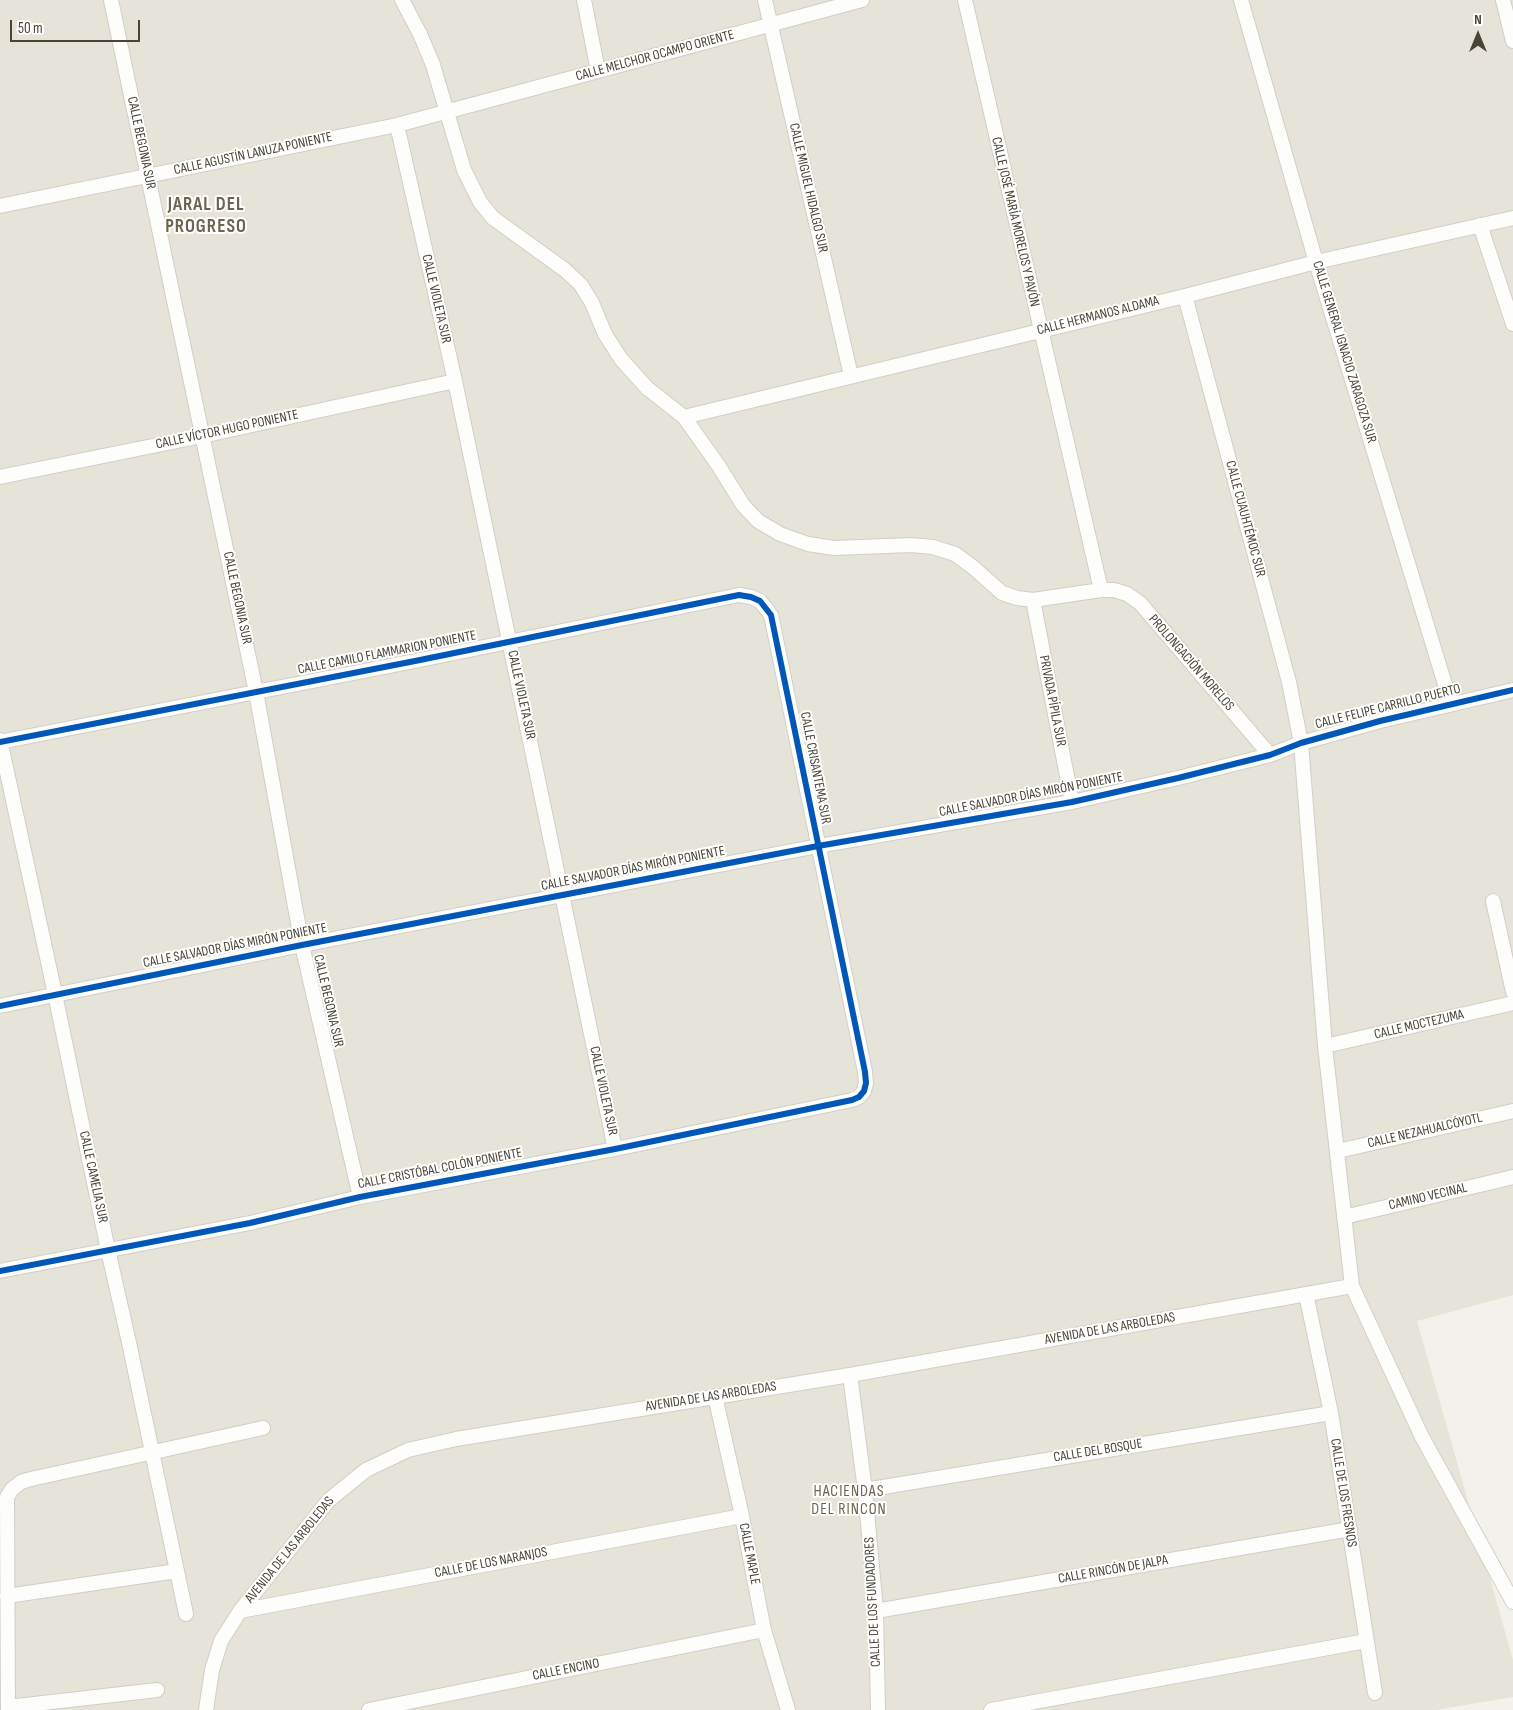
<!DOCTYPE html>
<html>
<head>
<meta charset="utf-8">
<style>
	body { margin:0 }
	#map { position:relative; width:1513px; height:1710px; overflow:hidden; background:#f2f1eb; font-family:"Sofia Sans Condensed",sans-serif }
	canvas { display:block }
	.north { position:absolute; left:1453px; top:10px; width:50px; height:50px; -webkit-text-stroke:4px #fff; paint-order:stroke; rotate:0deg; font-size:14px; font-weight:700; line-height:20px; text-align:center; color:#494436 }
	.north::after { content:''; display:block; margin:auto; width:18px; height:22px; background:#494436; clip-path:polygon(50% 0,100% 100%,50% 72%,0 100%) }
	.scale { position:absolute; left:10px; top:20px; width:130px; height:22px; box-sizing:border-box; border:2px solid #494436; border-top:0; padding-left:6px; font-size:15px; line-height:18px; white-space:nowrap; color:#494436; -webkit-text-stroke:4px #fff; paint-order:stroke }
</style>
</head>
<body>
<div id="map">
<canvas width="1513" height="1710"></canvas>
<div class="north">N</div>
<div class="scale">50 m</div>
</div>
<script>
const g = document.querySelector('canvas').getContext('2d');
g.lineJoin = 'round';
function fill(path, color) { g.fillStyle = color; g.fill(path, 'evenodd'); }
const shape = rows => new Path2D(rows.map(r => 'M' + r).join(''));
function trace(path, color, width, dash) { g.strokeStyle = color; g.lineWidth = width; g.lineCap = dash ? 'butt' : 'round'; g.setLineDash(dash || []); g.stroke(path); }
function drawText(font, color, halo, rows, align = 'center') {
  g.font = font + ' "Sofia Sans Condensed",sans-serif'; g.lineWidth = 4; g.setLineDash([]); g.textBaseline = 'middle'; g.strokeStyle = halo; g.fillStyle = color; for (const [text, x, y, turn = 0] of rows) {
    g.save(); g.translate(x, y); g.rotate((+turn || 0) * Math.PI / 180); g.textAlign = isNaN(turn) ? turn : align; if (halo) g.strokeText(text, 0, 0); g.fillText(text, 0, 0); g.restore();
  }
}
fill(shape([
	[0,0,1513,0,1513,1295,1417,1321,1513,1660,1513,1697,1435,1710,0,1710]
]), '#e6e4d8');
const street = shape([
	[111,0,256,692,302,945,360,1197],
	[402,0,420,34,433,65,464,170,480,202,493,218,565,270,581,285,592,303,605,334,621,359,647,388,684,417,718,465,743,505,758,521,780,534,808,544,834,548,911,545,933,547,955,554,974,568,1002,593,1017,598,1033,600,1101,590,1114,590,1127,594,1140,603,1270,755],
	[584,0,598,71],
	[765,0,851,376],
	[965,0,1101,590],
	[1241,0,1316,262,1451,704],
	[1503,0,1513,41],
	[397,125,455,381,615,1149],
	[0,206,397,125,862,0],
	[1480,225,1513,324],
	[1185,296,1289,682,1301,743,1325,1046,1352,1286,1422,1437,1513,1602],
	[684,417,1185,296,1316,262,1513,218],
	[0,477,202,436,455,381],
	[1033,600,1072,802],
	[0,740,55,994,108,1250,130,1347,186,1614],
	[0,742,415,661,739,595,751,597,760,601,771,615,865,1072,866,1083,864,1091,859,1097,852,1100,615,1149,360,1197,250,1223,0,1271],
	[1493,901,1513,992],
	[0,1006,302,945,818,846,1072,802,1178,778,1270,755,1301,743,1380,721,1513,690],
	[1325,1046,1513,1003],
	[1338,1151,1513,1111],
	[1344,1217,1513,1177],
	[1306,1294,1331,1413,1375,1693],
	[850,1375,865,1490,876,1611,878,1710],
	[715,1396,742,1516,764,1630,788,1710],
	[865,1490,1331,1413],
	[7,1596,177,1571],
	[240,1611,742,1516],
	[876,1611,1350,1529],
	[8,1707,157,1690],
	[8,1710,7,1497,12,1489,21,1482,31,1479,263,1428],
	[206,1710,212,1670,221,1641,240,1611,329,1500,366,1470,408,1450,456,1439,850,1375,1352,1286],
	[369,1710,764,1630],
	[991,1710,1366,1641]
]);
trace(street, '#d0cec8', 16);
trace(street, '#fdfdfc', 14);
trace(shape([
	[0,742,415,661,739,595,751,597,760,601,771,615,865,1072,866,1083,864,1091,859,1097,852,1100,615,1149,360,1197,250,1223,0,1271],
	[0,1006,302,945,818,846,1072,802,1178,778,1270,755,1301,743,1380,721,1513,690]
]), '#0057b8', 6);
drawText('14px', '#494436', '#fff', [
	["CALLE MELCHOR OCAMPO ORIENTE",655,56,-15],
	["CALLE BEGONIA SUR",141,143,78],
	["CALLE AGUSTÍN LANUZA PONIENTE",253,154,-12],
	["CALLE MIGUEL HIDALGO SUR",808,188,77],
	["CALLE JOSÉ MARÍA MORELOS Y PAVÓN",1015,222,77],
	["CALLE VIOLETA SUR",436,299,77],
	["CALLE HERMANOS ALDAMA",1098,316,-14],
	["CALLE GENERAL IGNACIO ZARAGOZA SUR",1344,352,73],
	["CALLE VÍCTOR HUGO PONIENTE",227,430,-12],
	["CALLE CUAUHTÉMOC SUR",1245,519,75],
	["CALLE BEGONIA SUR",237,598,78],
	["CALLE CAMILO FLAMMARION PONIENTE",387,653,-11],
	["PROLONGACIÓN MORELOS",1191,663,49],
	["CALLE VIOLETA SUR",521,695,78],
	["PRIVADA PÍPILA SUR",1052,701,79],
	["CALLE FELIPE CARRILLO PUERTO",1388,707,-14],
	["CALLE CRISANTEMA SUR",815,768,79],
	["CALLE SALVADOR DÍAS MIRÓN PONIENTE",1031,795,-11],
	["CALLE SALVADOR DÍAS MIRÓN PONIENTE",633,869,-11],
	["CALLE SALVADOR DÍAS MIRÓN PONIENTE",235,946,-11],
	["CALLE BEGONIA SUR",328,1001,77],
	["CALLE MOCTEZUMA",1419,1025,-13],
	["CALLE VIOLETA SUR",603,1091,78],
	["CALLE NEZAHUALCÓYOTL",1425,1131,-13],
	["CALLE CRISTÓBAL COLÓN PONIENTE",440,1169,-11],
	["CALLE CAMELIA SUR",93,1177,78],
	["CAMINO VECINAL",1428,1197,-13],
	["AVENIDA DE LAS ARBOLEDAS",1110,1329,-10],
	["AVENIDA DE LAS ARBOLEDAS",711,1397,-9],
	["CALLE DEL BOSQUE",1098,1451,-9],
	["CALLE DE LOS FRESNOS",1343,1493,81],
	["AVENIDA DE LAS ARBOLEDAS",290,1550,-51],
	["CALLE MAPLE",749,1554,79],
	["CALLE DE LOS NARANJOS",491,1563,-11],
	["CALLE RINCÓN DE JALPA",1113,1570,-10],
	["CALLE DE LOS FUNDADORES",873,1602,-93],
	["CALLE ENCINO",566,1670,-11]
]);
g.letterSpacing = '1px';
drawText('16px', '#6c644c', '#fff', [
	["HACIENDAS",849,1492],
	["DEL RINCON",849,1510]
]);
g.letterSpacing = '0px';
g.letterSpacing = '1px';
drawText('bold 19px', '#6c644c', '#fff', [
	["JARAL DEL",206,205],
	["PROGRESO",206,227]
]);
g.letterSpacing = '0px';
</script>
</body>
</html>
